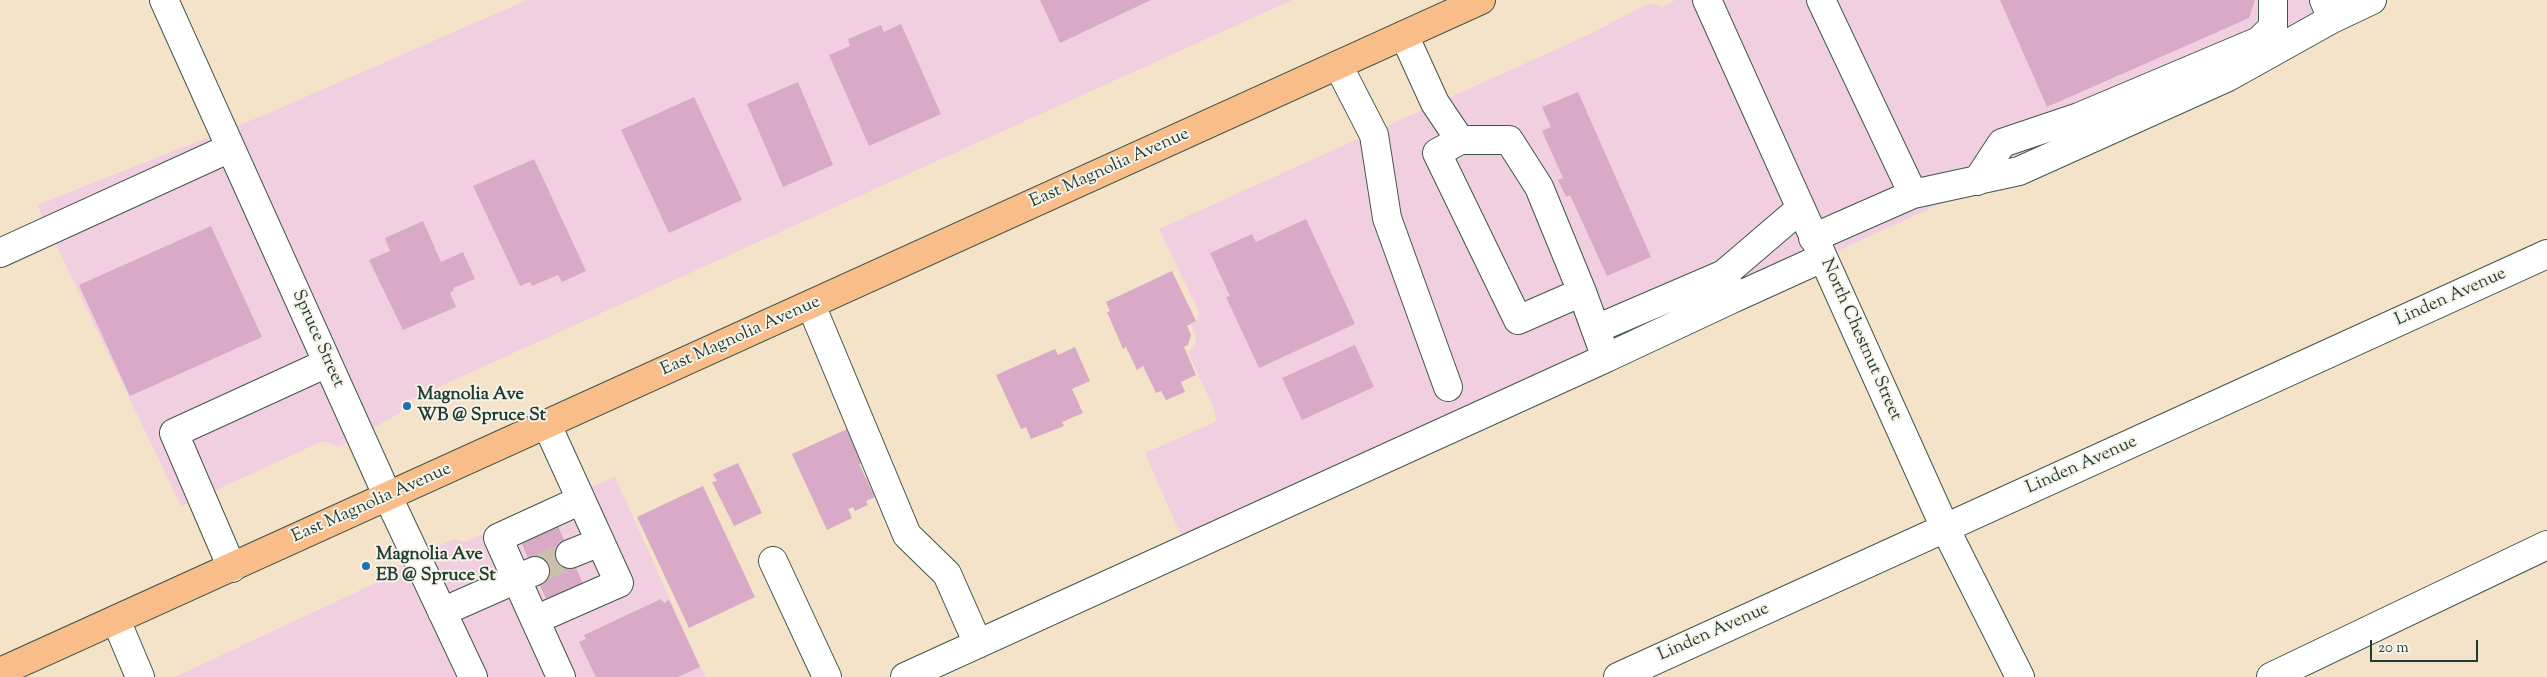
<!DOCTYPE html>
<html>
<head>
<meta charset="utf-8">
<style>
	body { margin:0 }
	#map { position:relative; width:2547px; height:677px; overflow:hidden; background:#f4e2c9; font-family:"Sorts Mill Goudy",serif }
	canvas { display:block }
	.scale { position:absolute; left:2370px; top:640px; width:108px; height:22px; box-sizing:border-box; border:2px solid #1f3d34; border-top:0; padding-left:6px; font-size:15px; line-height:18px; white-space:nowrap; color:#1f3d34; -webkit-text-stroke:4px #f7f3e8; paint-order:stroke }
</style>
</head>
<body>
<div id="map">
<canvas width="2547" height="677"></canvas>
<div class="scale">20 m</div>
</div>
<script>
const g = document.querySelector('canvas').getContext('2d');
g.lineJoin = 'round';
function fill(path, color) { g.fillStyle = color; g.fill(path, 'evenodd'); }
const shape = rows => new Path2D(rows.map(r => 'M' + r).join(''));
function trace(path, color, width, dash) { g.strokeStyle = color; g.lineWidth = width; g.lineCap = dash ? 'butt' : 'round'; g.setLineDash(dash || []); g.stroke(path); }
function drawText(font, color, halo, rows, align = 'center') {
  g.font = font + ' "Sorts Mill Goudy",serif'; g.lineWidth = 4; g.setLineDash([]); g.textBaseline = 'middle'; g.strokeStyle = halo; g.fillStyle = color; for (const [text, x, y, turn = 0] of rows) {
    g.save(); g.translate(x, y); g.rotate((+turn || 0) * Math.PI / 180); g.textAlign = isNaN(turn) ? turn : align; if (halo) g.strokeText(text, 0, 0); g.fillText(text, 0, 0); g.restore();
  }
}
fill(shape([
	[527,0,1292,0,403,403,400,413,339,447,323,441,181,506,37,205,262,116],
	[1675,0,2385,0,1187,549,1145,453,1216,422,1215,411,1188,352,1195,346,1196,338,1191,325,1197,321,1199,312,1159,229,1586,36,1644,6,1652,3,1664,7],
	[615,477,705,677,175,677,393,575,394,568,453,539,465,542]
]), '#f2cfe0');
fill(shape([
	[1040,0,1151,0,1060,43],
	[2000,0,2255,0,2249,18,2047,107],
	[901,24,941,114,869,146,829,55,850,46,848,39,881,25,884,32],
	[798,82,833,165,783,187,747,104],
	[1578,92,1651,257,1607,276,1570,195,1566,197,1558,180,1563,178,1542,131,1551,127,1542,107],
	[694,97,742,200,669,233,621,130],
	[534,159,586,271,562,282,558,275,532,286,530,282,520,286,473,186],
	[1306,219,1355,324,1259,368,1226,297,1230,296,1210,253,1252,234,1256,242],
	[423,221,441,262,463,252,475,279,453,288,454,290,450,293,456,307,403,330,369,260,390,251,385,238],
	[211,226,262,337,130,396,79,285],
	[1172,271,1196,321,1187,326,1191,335,1188,345,1184,347,1196,375,1181,382,1185,392,1166,400,1161,391,1156,393,1143,366,1137,370,1126,347,1123,349,1107,312,1110,311,1106,302],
	[1355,345,1374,387,1302,420,1282,378],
	[1075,347,1090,381,1072,389,1083,413,1062,422,1064,426,1031,439,1026,427,1021,429,996,375,1055,349,1058,355],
	[847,429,862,463,859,464,875,497,866,501,868,505,855,511,853,507,848,509,852,518,827,530,792,454],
	[738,463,762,513,734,526,712,482,717,481,713,474],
	[703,486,755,597,689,628,637,517],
	[555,519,586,591,549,606,518,535],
	[661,599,664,603,669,600,700,667,678,677,596,677,579,642,586,639,584,635]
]), '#d9aac7');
trace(shape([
	[535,571,570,554]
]), '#c9c1ab', 28, [28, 14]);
const minor = shape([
	[164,0,388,497,473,677],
	[1707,0,1945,528,2020,677],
	[2332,19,2372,0],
	[1404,35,1435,103,1460,140],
	[1338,65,1374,135,1387,218,1448,387],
	[1977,181,2002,143,2079,117,2259,41,2273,27,2273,0],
	[1913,194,2019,171,2228,77,2332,19,2324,0],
	[1813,238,1913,194,1821,0],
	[0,253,230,148],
	[1727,282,1734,298,1822,258],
	[1582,292,1518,320,1437,153,1460,140,1509,140,1539,187,1582,292,1606,358,1734,298],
	[811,305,907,535,947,574,978,644],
	[1596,329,1724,274,1800,209],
	[547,425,578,493,619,583,535,620,498,538,581,500],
	[570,554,600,542],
	[773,561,827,677],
	[232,568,174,433,327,363],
	[442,612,535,571],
	[116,620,140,677],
	[535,620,561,677],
	[905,677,1606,358],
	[1618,677,2547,254],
	[2271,677,2547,545]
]);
const major = shape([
	[0,672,1481,0]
]);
trace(minor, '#3f564a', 30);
trace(major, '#3f564a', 30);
trace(minor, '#fff', 28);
trace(major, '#f8bd88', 28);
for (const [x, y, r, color] of [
	[407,406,5,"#1f6fb2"],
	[366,566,5,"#1f6fb2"]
]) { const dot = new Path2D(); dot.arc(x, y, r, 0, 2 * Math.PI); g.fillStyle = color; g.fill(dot); trace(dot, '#f7f3e8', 2); }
drawText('18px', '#1f3d34', '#f7f3e8', [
	["East Magnolia Avenue",1110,169,-24],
	["Linden Avenue",2451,298,-24],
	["East Magnolia Avenue",741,337,-24],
	["Spruce Street",317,339,66],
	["North Chestnut Street",1860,340,66],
	["Linden Avenue",2082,466,-24],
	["East Magnolia Avenue",372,504,-24],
	["Linden Avenue",1714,633,-24]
]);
drawText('bold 18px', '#1f3d34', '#f7f3e8', [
	["Magnolia Ave",417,396],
	["WB @ Spruce St",417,417],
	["Magnolia Ave",376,556],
	["EB @ Spruce St",376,577]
], 'left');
</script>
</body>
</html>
